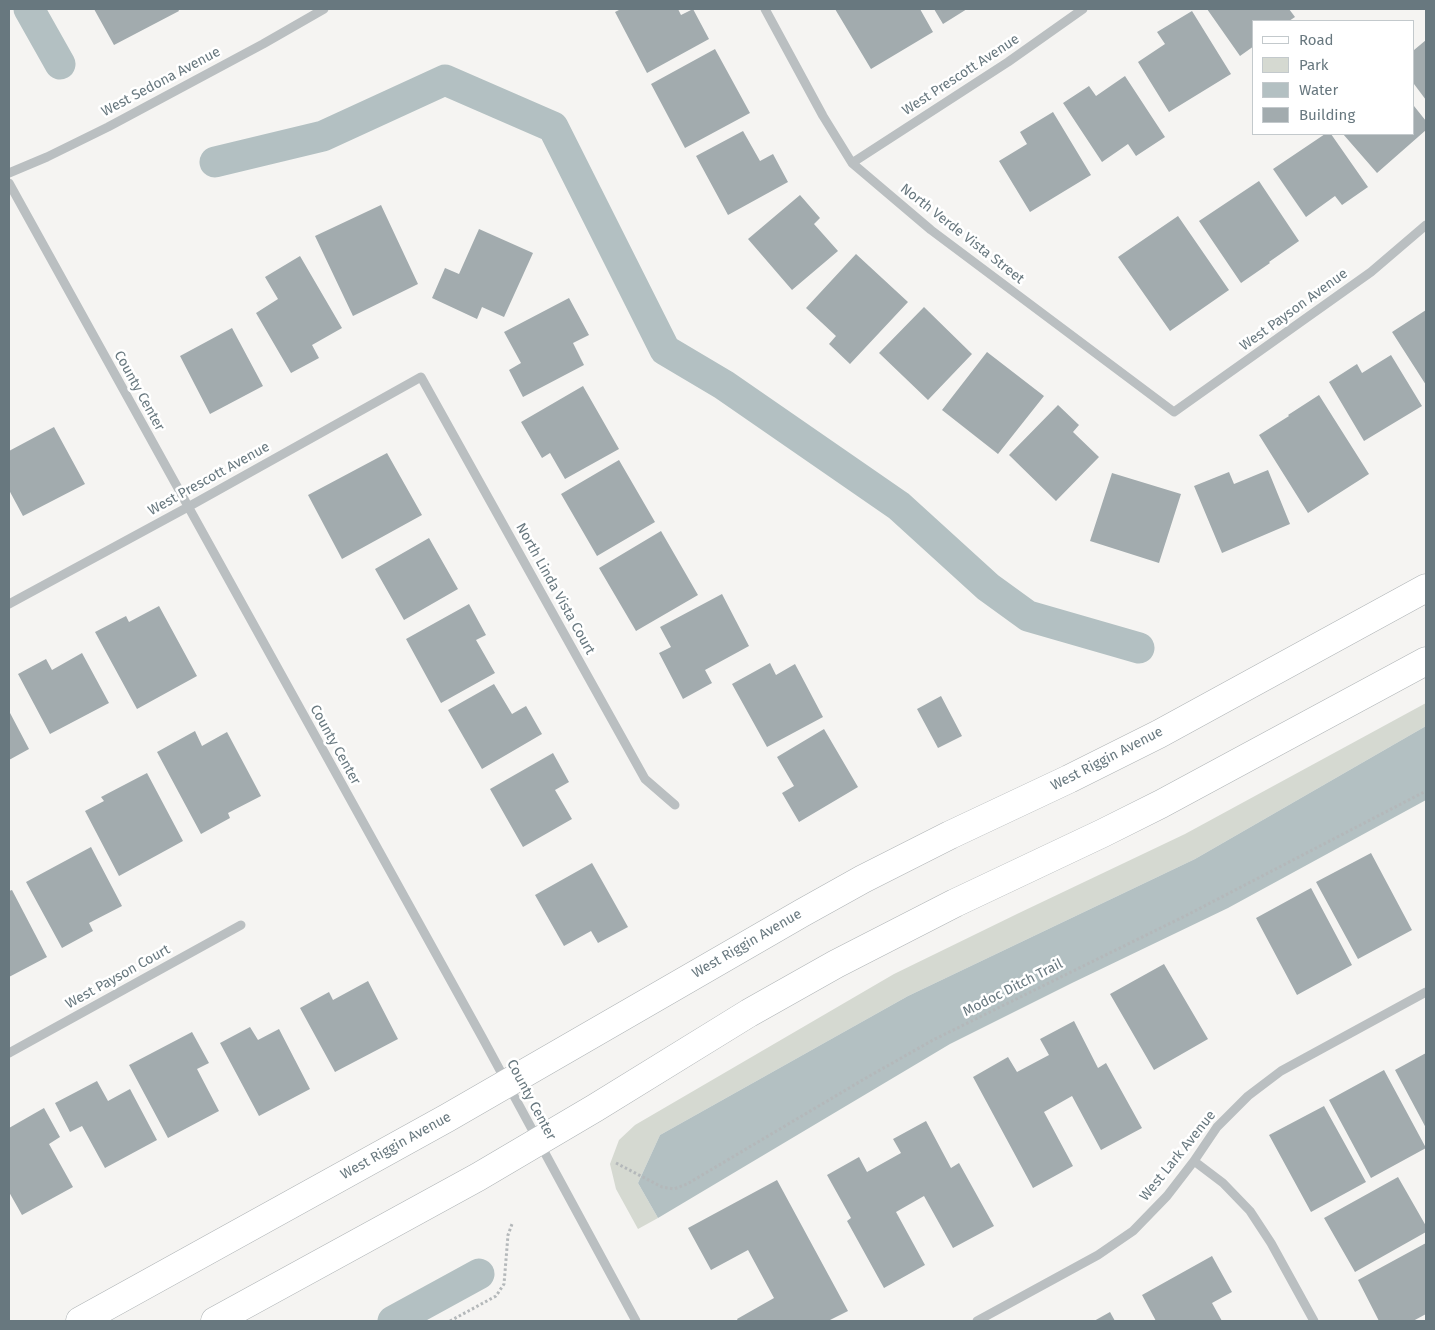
<!DOCTYPE html>
<html>
<head>
<meta charset="utf-8">
<style>
	body { margin:0 }
	#map { position:relative; width:1435px; height:1330px; overflow:hidden; background:#f5f4f2; font-family:"Fira Sans",sans-serif }
	canvas { display:block }
	.frame { position:absolute; inset:0; border:10px solid #68787f; pointer-events:none }
	.legend { position:absolute; left:1252px; top:20px; width:162px; height:115px; box-sizing:border-box; background:#fff; border:1px solid #c3c9cc; margin:0; padding:6px 9px; list-style:none; font-size:15px; color:#68787f }
	.legend li { display:flex; align-items:center; gap:10px; height:25px }
	.legend b { width:25px; border:1px solid #c3c9cc }
</style>
</head>
<body>
<div id="map">
<canvas width="1435" height="1330"></canvas>
<div class="frame"></div>
<ul class="legend">
<li><b style="height:6px;background:#fff"></b>Road</li>
<li><b style="height:14px;background:#d5d9d1"></b>Park</li>
<li><b style="height:14px;background:#b3c0c2"></b>Water</li>
<li><b style="height:14px;background:#a2abae"></b>Building</li>
</ul>
</div>
<script>
const g = document.querySelector('canvas').getContext('2d');
g.lineJoin = 'round';
function fill(path, color) { g.fillStyle = color; g.fill(path, 'evenodd'); }
const shape = rows => new Path2D(rows.map(r => 'M' + r).join(''));
function trace(path, color, width, dash) { g.strokeStyle = color; g.lineWidth = width; g.lineCap = dash ? 'butt' : 'round'; g.setLineDash(dash || []); g.stroke(path); }
function drawText(font, color, halo, rows, align = 'center') {
  g.font = font + ' "Fira Sans",sans-serif'; g.lineWidth = 5; g.setLineDash([]); g.textBaseline = 'middle'; g.strokeStyle = halo; g.fillStyle = color; for (const [text, x, y, turn = 0] of rows) {
    g.save(); g.translate(x, y); g.rotate((+turn || 0) * Math.PI / 180); g.textAlign = isNaN(turn) ? turn : align; if (halo) g.strokeText(text, 0, 0); g.fillText(text, 0, 0); g.restore();
  }
}
fill(shape([
	[1426,703,1426,726,1195,859,908,996,660,1135,638,1183,658,1218,638,1229,616,1189,610,1164,619,1140,635,1125,894,974,1019,913,1185,834]
]), '#d5d9d1');
fill(shape([
	[1426,726,1426,800,1228,908,1072,983,950,1044,658,1218,638,1183,660,1135,908,996,1195,859]
]), '#b3c0c2');
trace(shape([
	[29,9,60,64],
	[215,162,323,136,445,80,553,127,665,350,724,385,899,506,988,587,1028,616,1139,648],
	[393,1321,479,1274]
]), '#b3c0c2', 31);
fill(shape([
	[94,9,178,9,179,11,114,45],
	[621,9,678,9,681,15,693,9,709,39,647,73,615,12],
	[835,9,920,9,933,32,871,69],
	[934,9,967,9,943,24],
	[1207,9,1289,9,1295,17,1289,21,1254,21,1254,46,1240,56],
	[1192,11,1231,74,1169,112,1138,62,1165,44,1157,32],
	[1426,40,1426,100,1414,84,1414,50],
	[715,49,750,113,685,148,651,84],
	[1125,76,1165,137,1136,156,1128,144,1102,162,1063,103,1089,86,1096,96],
	[1414,106,1426,121,1426,130,1377,173,1343,134,1414,134],
	[1053,112,1091,175,1030,212,999,161,1027,144,1020,132],
	[743,131,760,161,773,154,788,182,728,215,696,156],
	[1325,134,1331,134,1368,187,1342,205,1335,196,1306,217,1273,169],
	[1259,181,1299,241,1269,262,1270,263,1241,283,1199,221],
	[800,195,820,218,814,224,838,251,792,290,748,239],
	[381,205,418,284,353,316,315,236],
	[1178,216,1229,290,1170,331,1118,257],
	[479,229,533,253,504,317,482,307,477,319,432,298,445,268,459,274],
	[856,254,908,302,850,364,829,344,836,336,806,308],
	[300,256,342,328,312,345,319,358,291,373,256,313,278,299,265,277],
	[569,298,589,335,573,343,584,365,523,397,509,370,521,363,504,332],
	[924,307,972,354,928,400,879,353],
	[1426,310,1426,385,1392,332],
	[232,328,263,386,210,414,180,356],
	[987,352,1044,396,998,454,942,410],
	[1391,355,1422,406,1364,441,1329,382,1357,364,1362,373],
	[583,386,619,449,565,479,550,453,542,458,521,422],
	[1319,395,1369,474,1308,513,1259,435,1289,416,1288,415],
	[1058,405,1079,425,1073,432,1099,457,1056,501,1009,455],
	[54,427,85,484,23,516,9,490,9,451],
	[387,453,422,515,342,559,308,495],
	[619,460,655,522,597,556,561,494],
	[1268,470,1290,524,1222,553,1194,486,1229,472,1234,484],
	[1112,473,1181,494,1159,563,1090,541],
	[661,531,698,595,636,631,599,568],
	[429,538,458,589,404,620,375,569],
	[722,594,749,646,705,670,712,683,683,699,659,653,671,647,660,627],
	[469,604,486,635,476,640,495,673,441,703,406,639],
	[159,606,197,676,137,709,95,632,126,616,129,622],
	[82,653,109,703,50,734,18,674,46,659,52,670],
	[770,663,776,675,795,664,823,717,767,747,732,684],
	[494,684,512,714,526,706,542,734,482,769,448,710],
	[941,696,962,736,938,748,917,709],
	[9,711,29,749,9,760],
	[824,729,858,787,799,822,782,793,794,786,777,757],
	[195,731,202,746,227,732,261,796,228,813,230,818,201,834,157,752],
	[553,753,569,782,555,790,572,819,523,847,490,789],
	[147,773,183,841,119,876,85,811,104,801,101,797],
	[91,847,122,906,89,923,93,931,62,948,26,882],
	[1371,853,1412,930,1358,959,1316,882],
	[592,863,628,927,598,943,591,931,564,946,535,895],
	[1311,888,1352,965,1297,995,1256,918],
	[12,890,47,957,9,977,9,891],
	[1164,964,1208,1039,1154,1070,1110,994],
	[368,981,398,1039,335,1072,300,1008,329,992,333,1000],
	[1074,1021,1098,1068,1106,1063,1142,1128,1101,1150,1072,1096,1044,1112,1073,1166,1033,1188,973,1077,1008,1057,1017,1072,1049,1055,1040,1039],
	[250,1027,258,1040,279,1029,310,1089,259,1116,220,1043],
	[192,1032,209,1063,197,1069,219,1111,168,1138,129,1065],
	[1426,1053,1426,1128,1395,1070],
	[1384,1070,1426,1148,1371,1178,1329,1100],
	[97,1081,108,1101,130,1089,157,1140,105,1168,82,1126,70,1132,55,1103],
	[1324,1106,1366,1182,1311,1212,1269,1135],
	[44,1108,60,1137,49,1144,73,1187,22,1215,9,1192,9,1128],
	[926,1121,951,1168,959,1163,994,1226,953,1248,924,1196,896,1212,925,1265,884,1288,847,1221,851,1218,827,1175,859,1157,867,1172,901,1153,893,1139],
	[1398,1177,1426,1226,1426,1232,1355,1272,1324,1218],
	[777,1180,848,1311,828,1321,738,1321,737,1319,774,1298,748,1250,711,1270,688,1228],
	[1426,1243,1426,1314,1413,1321,1379,1321,1358,1280],
	[1212,1256,1232,1292,1212,1303,1222,1321,1156,1321,1142,1295],
	[1110,1312,1115,1321,1094,1321]
]), '#a2abae');
const major = shape([
	[80,1321,447,1118,802,913,863,879,950,835,1069,779,1159,734,1426,588],
	[215,1321,478,1177,595,1108,749,1013,836,964,955,903,1103,833,1161,804,1426,661]
]);
trace(major, '#aeb3b5', 29);
trace(shape([
	[616,1163,662,1187,674,1189,687,1184,866,1078,933,1040,1067,974,1187,915,1426,791],
	[450,1321,496,1296,504,1284,508,1235,512,1224]
]), '#b4b8ba', 3, [2.5, 2.5]);
trace(shape([
	[765,9,823,116,852,163,931,230,1174,412,1371,272,1426,225],
	[852,163,1008,62,1083,9],
	[9,173,47,157,108,127,263,44,324,9],
	[9,183,482,1037,636,1321],
	[9,604,188,507,421,377,645,779,675,805],
	[9,1053,241,925],
	[1194,1161,1223,1183,1250,1211,1271,1243,1314,1321],
	[977,1321,1098,1255,1133,1231,1167,1196,1194,1161,1217,1127,1248,1096,1281,1071,1426,992]
]), '#babfc1', 9);
trace(major, '#fff', 28);
drawText('14px', '#68787f', '#fff', [
	["West Prescott Avenue",961,75,-33],
	["West Sedona Avenue",161,82,-28],
	["North Verde Vista Street",962,234,38],
	["West Payson Avenue",1294,310,-36],
	["County Center",139,391,61],
	["West Prescott Avenue",209,479,-29],
	["North Linda Vista Court",555,589,61],
	["County Center",335,745,61],
	["West Riggin Avenue",1107,759,-27],
	["West Riggin Avenue",747,944,-30],
	["West Payson Court",118,977,-29],
	["Modoc Ditch Trail",1013,988,-27],
	["County Center",531,1100,62],
	["West Riggin Avenue",396,1146,-29],
	["West Lark Avenue",1178,1156,-51]
]);
</script>
</body>
</html>
